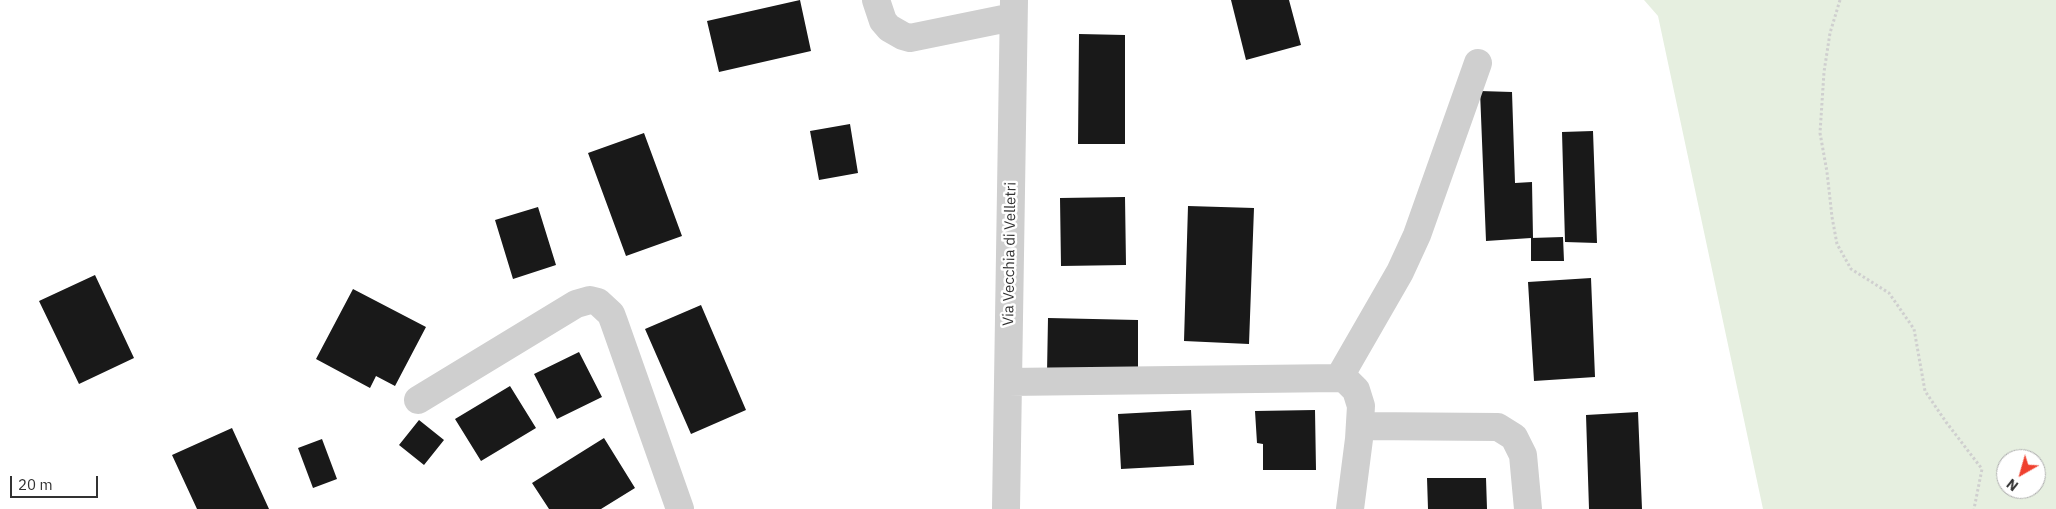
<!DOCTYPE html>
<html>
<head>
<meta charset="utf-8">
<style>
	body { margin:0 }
	#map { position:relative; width:2056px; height:509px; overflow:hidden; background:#fff; font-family:"IBM Plex Sans",sans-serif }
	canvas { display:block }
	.north { position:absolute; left:1996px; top:449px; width:50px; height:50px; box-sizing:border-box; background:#fff; border:1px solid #adadad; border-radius:50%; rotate:218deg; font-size:14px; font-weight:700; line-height:20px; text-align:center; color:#323232 }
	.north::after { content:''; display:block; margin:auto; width:18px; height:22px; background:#ef402e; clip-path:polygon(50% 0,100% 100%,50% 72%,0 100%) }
	.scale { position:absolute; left:10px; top:476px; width:88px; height:22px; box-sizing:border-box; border:2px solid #323232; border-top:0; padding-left:6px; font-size:15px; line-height:18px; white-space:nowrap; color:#323232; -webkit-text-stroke:4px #fff; paint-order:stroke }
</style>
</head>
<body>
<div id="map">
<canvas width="2056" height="509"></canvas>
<div class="north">N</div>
<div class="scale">20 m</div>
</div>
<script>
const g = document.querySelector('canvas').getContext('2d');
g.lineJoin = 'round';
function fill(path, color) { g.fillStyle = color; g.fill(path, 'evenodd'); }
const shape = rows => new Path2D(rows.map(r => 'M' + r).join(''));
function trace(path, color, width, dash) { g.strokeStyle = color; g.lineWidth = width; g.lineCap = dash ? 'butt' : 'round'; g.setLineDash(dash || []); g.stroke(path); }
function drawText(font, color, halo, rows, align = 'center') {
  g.font = font + ' "IBM Plex Sans",sans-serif'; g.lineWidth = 5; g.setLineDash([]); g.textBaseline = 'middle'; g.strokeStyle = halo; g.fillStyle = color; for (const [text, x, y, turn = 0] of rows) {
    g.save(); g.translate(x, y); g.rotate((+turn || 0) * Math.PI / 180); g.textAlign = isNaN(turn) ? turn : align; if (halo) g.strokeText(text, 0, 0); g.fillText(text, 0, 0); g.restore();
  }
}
fill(shape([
	[1644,0,2056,0,2056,509,1763,509,1658,16],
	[2006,459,2036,459,2036,489,2006,489]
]), '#e6efe0');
fill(shape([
	[800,0,811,51,719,72,707,21],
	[1231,0,1289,0,1301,45,1246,60],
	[1079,34,1125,35,1125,144,1078,144],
	[1480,91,1512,92,1515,183,1532,182,1533,238,1531,238,1563,237,1564,261,1531,261,1531,238,1486,241],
	[850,124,858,173,819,180,810,131],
	[1593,131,1597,243,1565,242,1562,132],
	[644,133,682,236,626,256,588,153],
	[1125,197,1126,265,1061,266,1060,198],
	[1188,206,1254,208,1249,344,1184,341],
	[538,207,556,265,513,279,495,220],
	[95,275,134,358,79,384,39,301],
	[1591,278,1595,377,1534,381,1528,282],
	[353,289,426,327,395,386,376,376,370,388,316,359],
	[701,305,746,410,691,434,645,329],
	[1048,318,1138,320,1138,374,1047,373],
	[579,352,602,397,557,419,534,374],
	[510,386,536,428,481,461,455,419],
	[1191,410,1194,465,1121,469,1118,414],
	[1315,410,1316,470,1263,470,1263,444,1257,443,1255,411],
	[1638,412,1642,509,1589,509,1586,415],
	[419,420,444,440,424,465,399,445],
	[232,428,269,509,197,509,172,455],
	[604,438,635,488,601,509,549,509,532,483],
	[322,439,337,479,313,488,298,448],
	[1427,478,1486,478,1487,509,1428,509]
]), '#191919');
trace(shape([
	[1840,0,1830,33,1824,72,1820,133,1827,172,1832,217,1837,244,1851,269,1889,293,1914,329,1925,391,1946,422,1982,469,1974,509]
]), '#cfcfcf', 3, [2.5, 2.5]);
trace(shape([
	[876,0,883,21,889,28,903,36,910,38,1013,17],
	[1339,378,1400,272,1417,235,1478,63],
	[1008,382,1339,378,1346,380,1356,390,1361,406,1359,439,1350,509],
	[418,400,576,304,590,300,598,302,611,314,614,322,680,509],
	[1360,426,1498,427,1514,437,1523,455,1528,509],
	[1006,509,1014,0]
]), '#cfcfcf', 28);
drawText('15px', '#323232', '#fff', [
	["Via Vecchia di Velletri",1010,254,-89]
]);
</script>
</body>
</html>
